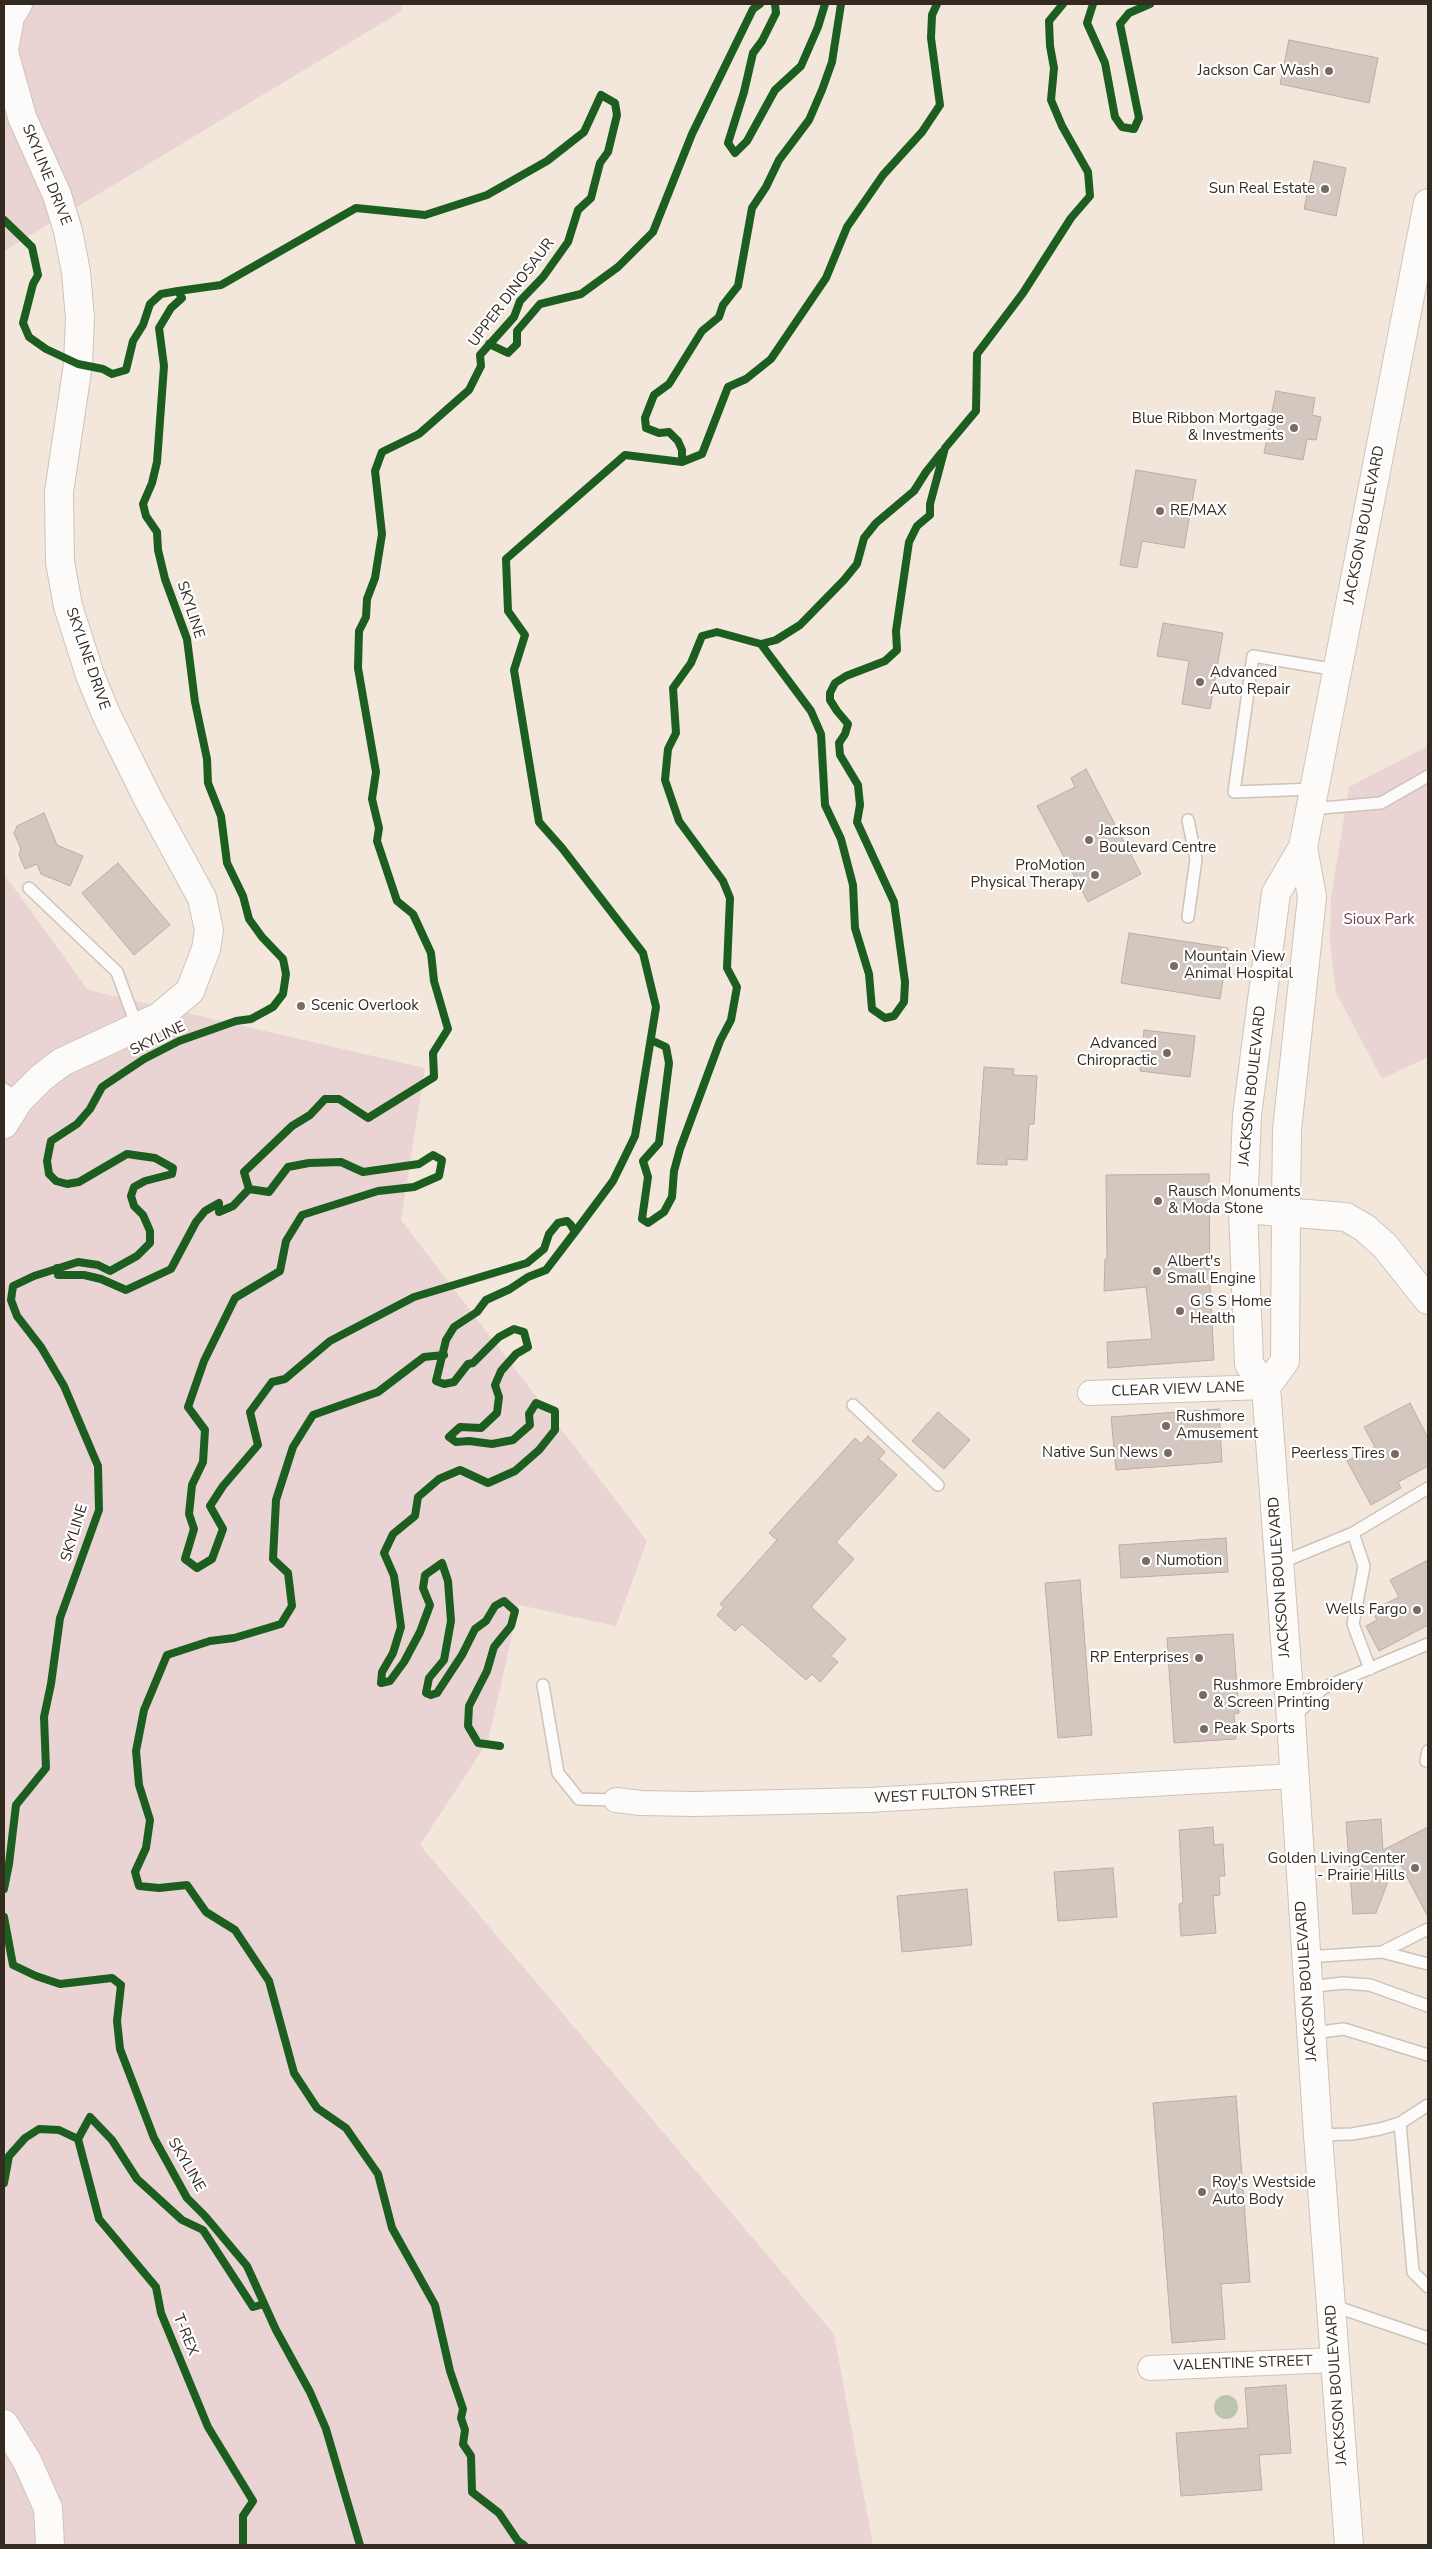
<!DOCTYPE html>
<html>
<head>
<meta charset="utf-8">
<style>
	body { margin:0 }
	#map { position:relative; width:1432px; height:2549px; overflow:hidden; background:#f3e7dc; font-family:"Nunito Sans",sans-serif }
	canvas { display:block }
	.frame { position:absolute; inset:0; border:5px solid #342a20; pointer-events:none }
</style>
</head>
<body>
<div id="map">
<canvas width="1432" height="2549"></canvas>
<div class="frame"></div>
</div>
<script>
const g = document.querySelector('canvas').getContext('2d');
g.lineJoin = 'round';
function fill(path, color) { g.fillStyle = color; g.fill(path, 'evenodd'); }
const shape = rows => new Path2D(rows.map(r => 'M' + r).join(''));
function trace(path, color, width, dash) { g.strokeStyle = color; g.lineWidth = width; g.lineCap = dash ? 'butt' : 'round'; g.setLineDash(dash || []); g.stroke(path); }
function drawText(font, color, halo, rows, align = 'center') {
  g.font = font + ' "Nunito Sans",sans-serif'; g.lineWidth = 4.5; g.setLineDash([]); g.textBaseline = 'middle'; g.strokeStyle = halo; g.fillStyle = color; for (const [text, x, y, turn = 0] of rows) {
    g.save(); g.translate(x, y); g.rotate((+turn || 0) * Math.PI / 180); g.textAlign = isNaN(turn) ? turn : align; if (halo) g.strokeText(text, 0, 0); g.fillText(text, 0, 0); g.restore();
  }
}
fill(shape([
	[4,4,402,4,402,11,4,251],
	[1428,746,1428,1057,1382,1079,1336,993,1330,942,1331,897,1349,787],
	[4,874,88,990,425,1068,401,1220,647,1541,616,1626,519,1605,488,1741,420,1845,834,2334,873,2545,4,2545]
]), '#e9d4d3');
fill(shape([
	'1214 2407a12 12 0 1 1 24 0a12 12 0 1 1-24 0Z'
]), '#bcc5af');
const building = shape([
	[1289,40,1378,58,1369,103,1280,84,1289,40],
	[1314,161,1346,168,1336,216,1304,209,1314,161],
	[1276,391,1315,398,1312,415,1321,417,1316,440,1307,439,1303,460,1264,453,1276,391],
	[1136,470,1196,480,1184,548,1142,541,1137,568,1120,565,1136,470],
	[1163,623,1223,633,1210,709,1182,704,1189,661,1157,656,1163,623],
	[1086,769,1141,874,1088,902,1037,806,1075,787,1071,778,1086,769],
	[44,813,57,845,83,856,70,886,41,874,37,864,25,869,19,855,21,849,14,833,17,826,44,813],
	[118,863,170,925,134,955,82,893,118,863],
	[1129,933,1228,948,1220,999,1121,983,1129,933],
	[1144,1030,1195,1036,1190,1077,1140,1071,1144,1030],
	[984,1067,1014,1069,1013,1075,1037,1076,1034,1124,1029,1124,1027,1160,1007,1159,1007,1165,977,1164,984,1067],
	[1209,1174,1210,1283,1214,1360,1108,1368,1107,1342,1152,1339,1146,1287,1104,1291,1105,1259,1107,1259,1106,1175,1209,1174],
	[1410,1403,1428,1438,1428,1466,1398,1482,1401,1488,1371,1505,1347,1461,1375,1447,1364,1427,1410,1403],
	[1219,1409,1222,1462,1116,1470,1111,1417,1219,1409],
	[938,1412,970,1440,944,1469,912,1441,938,1412],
	[868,1436,885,1452,879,1459,897,1475,836,1542,854,1559,811,1607,846,1639,831,1656,838,1662,820,1682,812,1674,806,1680,742,1624,735,1631,717,1615,724,1607,720,1604,777,1540,769,1533,855,1438,861,1444,868,1436],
	[1226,1538,1228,1572,1121,1578,1119,1545,1226,1538],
	[1428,1560,1428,1625,1379,1651,1366,1626,1377,1620,1375,1616,1385,1610,1383,1605,1399,1597,1390,1580,1428,1560],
	[1080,1580,1092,1735,1058,1738,1045,1583,1080,1580],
	[1233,1634,1239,1713,1234,1714,1236,1739,1174,1743,1167,1638,1233,1634],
	[1381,1819,1383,1850,1428,1827,1428,1917,1397,1858,1376,1913,1353,1914,1346,1822,1381,1819],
	[1213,1827,1214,1845,1223,1844,1225,1876,1219,1876,1220,1895,1213,1896,1216,1933,1181,1936,1179,1904,1183,1903,1179,1830,1213,1827],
	[1113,1868,1117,1917,1058,1921,1054,1872,1113,1868],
	[967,1889,972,1945,902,1952,897,1896,967,1889],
	[1236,2096,1250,2282,1221,2284,1225,2339,1172,2343,1153,2103,1236,2096],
	[1286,2385,1291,2453,1259,2455,1262,2490,1181,2496,1176,2433,1248,2428,1245,2388,1286,2385]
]);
fill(building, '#d3c7c0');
trace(building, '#b9ada7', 1);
const service = shape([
	[1314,789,1234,792,1253,656,1337,670],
	[1310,809,1381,803,1428,776],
	[29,888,117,972,137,1027],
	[1188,917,1196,859,1188,820],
	[4,1089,19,1100],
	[853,1405,938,1485],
	[1353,1533,1364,1566,1353,1624,1370,1669],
	[1280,1563,1353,1533,1428,1488],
	[543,1685,558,1773,579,1799,616,1800],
	[1294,1717,1323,1688,1428,1644],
	[1426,1761,1428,1751],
	[1382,1952,1428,1929],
	[1306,1957,1382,1952,1428,1964],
	[1308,1987,1343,1983,1370,1985,1428,2006],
	[1312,2033,1344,2029,1428,2055],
	[1400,2123,1413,2272,1428,2287],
	[1318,2135,1352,2134,1380,2129,1400,2123,1428,2105],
	[1331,2305,1428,2338]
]);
const minor = shape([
	[1090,1393,1266,1387],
	[616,1800,641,1803,694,1804,868,1800,1294,1776],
	[1150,2368,1335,2360]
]);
const tertiary = shape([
	[4,50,10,17,18,4],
	[4,52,22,117,57,195,68,231,76,272,80,318,78,364,59,492,60,562,68,606,90,675,106,714,148,799,202,898,209,930,206,949,190,991,159,1017,62,1062,41,1078,19,1100,4,1124],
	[4,2424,27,2461,48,2508,50,2545]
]);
const secondary = shape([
	[1243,1209,1249,1364,1266,1387,1291,1720,1318,2135,1349,2545],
	[1266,1387,1285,1361,1286,1211]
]);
const primary = shape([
	[1303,847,1276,893,1247,1115,1243,1209,1346,1217,1365,1228,1385,1246,1428,1300],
	[1286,1211,1287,1130,1312,897,1303,847,1428,203]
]);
trace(service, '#cdc3b9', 14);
trace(minor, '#cdc3b9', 26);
trace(tertiary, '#cdc3b9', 30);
trace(secondary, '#cdc3b9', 30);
trace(primary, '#cdc3b9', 30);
trace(service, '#fdfbfa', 11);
trace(minor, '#fdfbfa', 24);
trace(tertiary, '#fdfbfa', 28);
trace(secondary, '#fdfbfa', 28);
trace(primary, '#fdfbfa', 28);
trace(shape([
	[775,4,776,13,762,41,753,53,744,92,728,143,735,153,747,141,775,90,801,66,818,27,825,4],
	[1093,4,1087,23,1105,63,1115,117,1122,127,1134,129,1139,118,1120,24,1129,13,1150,4],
	[4,220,32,247,38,275,33,284,23,323,29,337,46,349,78,364,103,369,112,374,126,370,133,341,143,325,150,304,161,294,178,291,182,298,171,308,159,328,164,366,157,462,152,483,143,504,146,516,157,532,158,550,165,579,187,639,195,702,207,759,208,783,221,816,227,863,243,896,249,919,262,937,283,959,286,974,283,994,273,1007,251,1019,236,1021,179,1041,144,1059,102,1087,90,1109,77,1124,51,1141,47,1161,49,1174,56,1181,67,1184,79,1182,127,1154,155,1158,173,1168,172,1174,145,1181,134,1187,131,1196,134,1206,143,1215,150,1231,150,1243,137,1256,110,1271,98,1265,78,1262,34,1276,13,1286,11,1300,17,1316,41,1347,64,1386,98,1466,99,1510,60,1618,51,1684,44,1717,46,1768,16,1805,9,1864,4,1889],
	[178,291,221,285,356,208,425,215,487,195,547,161,584,132,601,95,615,103,617,115,608,152,600,163,591,198,578,210,568,242,543,277,520,301,514,317,480,355,481,366,469,390,419,434,382,452,375,471,382,534,375,578,367,599,366,617,359,631,358,668,376,772,372,799,379,828,377,841,397,901,413,914,431,953,434,981,448,1029,433,1053,434,1077,368,1118,339,1099,325,1099,310,1115,292,1126,244,1172,249,1189],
	[489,344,508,353,517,344,517,331,540,304,581,294,618,267,653,232,692,134,753,9,760,4],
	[682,462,702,454,728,387,746,379,771,359,826,278,847,227,883,175,922,132,940,105,931,38,932,15,937,4],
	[761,644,776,640,800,625,844,580,857,564,864,538,876,523,914,491,926,472,942,452],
	[651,1040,666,1047,669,1063,659,1143,643,1161,648,1177,642,1219,648,1223,664,1212,672,1197,674,1171,680,1149,720,1041,731,1020,737,987,727,968,730,898,723,881,679,821,665,780,668,749,676,733,673,688,691,663,702,636,717,632,761,644,811,711,821,734,825,805,841,839,853,885,855,928,869,974,872,1009,885,1018,894,1016,904,1002,905,982,894,902,857,822,860,805,858,785,840,755,839,743,845,734,848,724,837,711,830,700,830,693,835,683,846,676,885,661,897,650,896,631,909,542,917,526,930,515,930,504,945,448,976,411,977,354,1023,293,1071,218,1090,196,1088,172,1062,126,1051,100,1054,68,1050,46,1049,21,1063,4],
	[575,1232,613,1181,635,1136,656,1007,643,953,562,848,539,822,514,670,525,635,508,611,506,559,625,455,682,462,682,450,678,441,669,432,659,433,646,428,645,418,654,395,669,384,702,331,719,317,723,305,738,286,752,208,766,187,779,160,809,120,822,90,832,62,841,4],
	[57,1268,58,1275,84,1275,101,1279,126,1290,171,1269,196,1222,205,1211,219,1203,219,1212,233,1206,249,1189,269,1192,288,1167,309,1163,341,1162,363,1172,419,1164,433,1155,442,1160,439,1176,414,1187,378,1191,302,1215,286,1241,280,1271,235,1298,204,1361,188,1407,205,1430,203,1462,192,1485,189,1514,194,1529,185,1559,197,1568,212,1559,223,1529,210,1506,223,1486,258,1445,250,1412,272,1382,285,1379,330,1341,414,1297,527,1263,544,1249,549,1234,558,1223,567,1221,571,1225,575,1232,546,1270,528,1277,510,1289,486,1300,477,1312,454,1327,446,1340,436,1381,444,1384,454,1382,468,1364,473,1363,499,1337,514,1329,524,1332,528,1347,516,1354,501,1371,495,1385,499,1397,497,1413,481,1428,460,1427,449,1437,456,1442,469,1441,492,1444,513,1440,530,1425,529,1414,536,1403,555,1411,555,1430,539,1450,515,1471,488,1483,460,1470,439,1479,418,1497,415,1516,393,1534,384,1553,394,1576,401,1627,393,1653,382,1672,381,1683,390,1681,404,1662,420,1632,430,1605,423,1588,425,1575,442,1563,448,1581,451,1621,444,1660,429,1678,426,1693,431,1695,437,1693,462,1655,475,1629,486,1621,495,1606,504,1601,515,1611,511,1626,494,1647,487,1671,469,1706,468,1726,478,1743,500,1746],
	[444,1355,424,1357,378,1392,313,1415,293,1447,276,1500,273,1559,288,1573,292,1606,281,1624,234,1638,210,1641,167,1655,144,1710,136,1751,139,1785,150,1820,146,1848,135,1872,139,1886,159,1888,187,1885,206,1912,235,1930,269,1981,294,2073,317,2108,346,2128,378,2174,392,2228,435,2305,450,2371,463,2409,461,2418,465,2430,463,2444,471,2456,472,2492,499,2513,518,2541,524,2545],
	[4,1917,13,1965,36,1976,60,1984,112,1978,121,1985,117,2021,120,2049,154,2138,187,2198,205,2216,247,2266,276,2330,310,2392,326,2429,360,2545],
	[78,2139,99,2219,156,2287,161,2313,208,2427,253,2501,243,2516,243,2545],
	[78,2139,90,2117,112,2140,137,2179,182,2220,203,2230,253,2307,264,2304],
	[4,2183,9,2156,25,2138,39,2129,59,2130,78,2139]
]), '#1b5e20', 8);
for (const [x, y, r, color] of [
	[1329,71,5,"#776c62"],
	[1325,189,5,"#776c62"],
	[1294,428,5,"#776c62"],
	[1160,511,5,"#776c62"],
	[1200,682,5,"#776c62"],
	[1089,840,5,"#776c62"],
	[1095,875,5,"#776c62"],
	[1174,966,5,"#776c62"],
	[301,1006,5,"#776c62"],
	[1167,1053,5,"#776c62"],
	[1158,1201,5,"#776c62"],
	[1157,1271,5,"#776c62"],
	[1180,1311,5,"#776c62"],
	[1166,1426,5,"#776c62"],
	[1168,1453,5,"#776c62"],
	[1395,1454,5,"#776c62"],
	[1146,1561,5,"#776c62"],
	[1417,1610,5,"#776c62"],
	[1199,1658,5,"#776c62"],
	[1203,1695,5,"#776c62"],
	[1204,1729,5,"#776c62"],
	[1415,1868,5,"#776c62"],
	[1202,2192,5,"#776c62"]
]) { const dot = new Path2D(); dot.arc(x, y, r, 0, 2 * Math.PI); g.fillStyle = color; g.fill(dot); trace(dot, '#fff', 2); }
drawText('15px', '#342a20', '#fff', [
	["Jackson Car Wash",1319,71,"right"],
	["Sun Real Estate",1315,189,"right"],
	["Blue Ribbon Mortgage",1284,419,"right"],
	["& Investments",1284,436,"right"],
	["RE/MAX",1170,511],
	["Advanced",1210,673],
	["Auto Repair",1210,690],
	["Jackson",1099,831],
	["Boulevard Centre",1099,848],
	["ProMotion",1085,866,"right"],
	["Physical Therapy",1085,883,"right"],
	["Mountain View",1184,957],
	["Animal Hospital",1184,974],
	["Scenic Overlook",311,1006],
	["Advanced",1157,1044,"right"],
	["Chiropractic",1157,1061,"right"],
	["Rausch Monuments",1168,1192],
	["& Moda Stone",1168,1209],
	["Albert's",1167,1262],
	["Small Engine",1167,1279],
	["G S S Home",1190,1302],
	["Health",1190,1319],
	["Rushmore",1176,1417],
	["Amusement",1176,1434],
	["Native Sun News",1158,1453,"right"],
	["Peerless Tires",1385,1454,"right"],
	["Numotion",1156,1561],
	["Wells Fargo",1407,1610,"right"],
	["RP Enterprises",1189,1658,"right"],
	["Rushmore Embroidery",1213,1686],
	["& Screen Printing",1213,1703],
	["Peak Sports",1214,1729],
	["Golden LivingCenter",1405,1859,"right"],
	["- Prairie Hills",1405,1876,"right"],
	["Roy's Westside",1212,2183],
	["Auto Body",1212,2200]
], 'left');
drawText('15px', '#342a20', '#fff', [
	["SKYLINE DRIVE",46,175,68],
	["UPPER DINOSAUR",512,293,-53],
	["JACKSON BOULEVARD",1365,525,-79],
	["SKYLINE",190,610,72],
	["SKYLINE DRIVE",87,659,71],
	["SKYLINE",158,1039,-26],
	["JACKSON BOULEVARD",1253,1086,-84],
	["CLEAR VIEW LANE",1178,1390,-2],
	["SKYLINE",75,1533,-73],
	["JACKSON BOULEVARD",1280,1577,-94],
	["WEST FULTON STREET",955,1795,-3],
	["JACKSON BOULEVARD",1307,1981,-94],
	["SKYLINE",186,2165,60],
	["T-REX",185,2335,68],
	["VALENTINE STREET",1243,2364,-2],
	["JACKSON BOULEVARD",1337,2385,-94]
]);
drawText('15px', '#713f4f', '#fff', [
	["Sioux Park",1379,920]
]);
</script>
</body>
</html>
